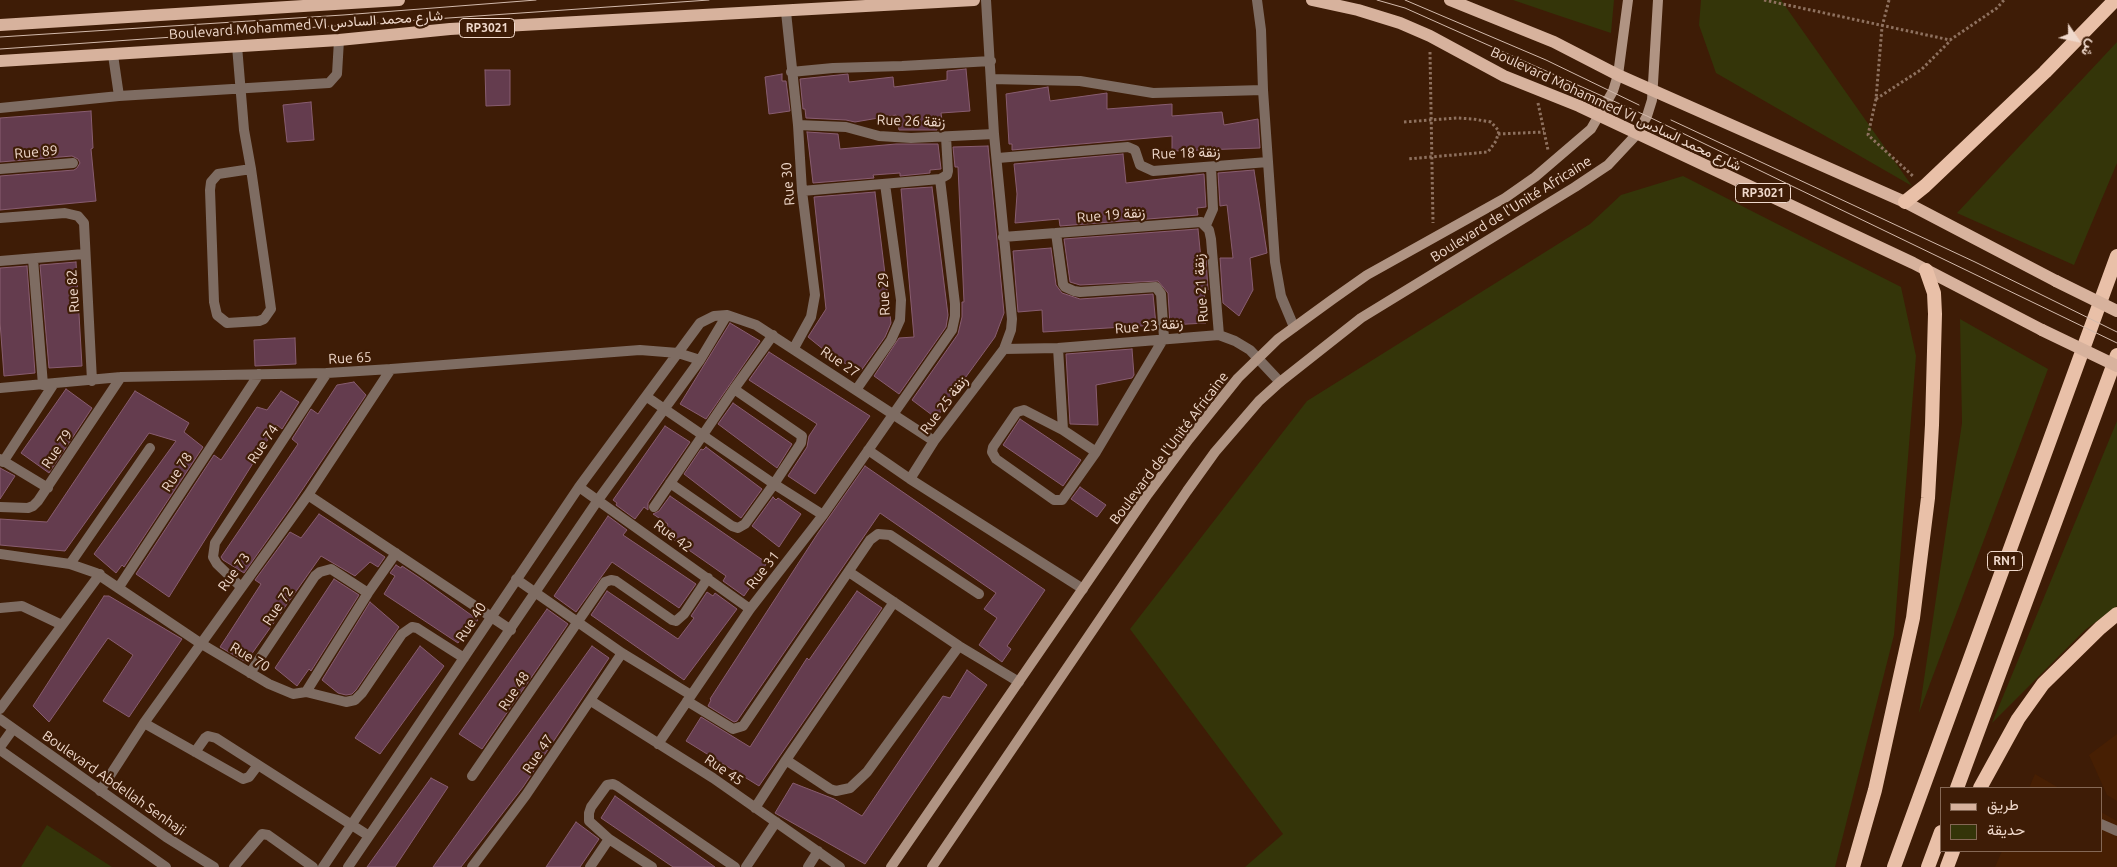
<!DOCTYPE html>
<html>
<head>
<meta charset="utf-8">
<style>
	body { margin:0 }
	#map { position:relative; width:2117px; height:867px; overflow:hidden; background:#3e1c06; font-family:Ubuntu,Vazirmatn,sans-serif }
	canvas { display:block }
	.legend { position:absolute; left:1940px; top:787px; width:162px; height:65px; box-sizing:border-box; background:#3e1c06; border:1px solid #856855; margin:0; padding:6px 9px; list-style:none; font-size:15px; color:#f0d9cc }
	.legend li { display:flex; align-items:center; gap:10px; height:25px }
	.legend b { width:25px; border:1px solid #856855 }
	.north { position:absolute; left:2052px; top:15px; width:50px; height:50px; -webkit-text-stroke:4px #3e1c06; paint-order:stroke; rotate:124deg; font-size:14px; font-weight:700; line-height:20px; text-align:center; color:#f0d9cc }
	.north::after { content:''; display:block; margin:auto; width:18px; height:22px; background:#f0d9cc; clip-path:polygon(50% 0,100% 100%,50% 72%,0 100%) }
</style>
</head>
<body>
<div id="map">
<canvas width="2117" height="867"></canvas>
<ul class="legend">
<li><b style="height:6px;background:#d7b29d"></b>طريق</li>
<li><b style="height:14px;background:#343509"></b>حديقة</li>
</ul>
<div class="north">ش</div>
</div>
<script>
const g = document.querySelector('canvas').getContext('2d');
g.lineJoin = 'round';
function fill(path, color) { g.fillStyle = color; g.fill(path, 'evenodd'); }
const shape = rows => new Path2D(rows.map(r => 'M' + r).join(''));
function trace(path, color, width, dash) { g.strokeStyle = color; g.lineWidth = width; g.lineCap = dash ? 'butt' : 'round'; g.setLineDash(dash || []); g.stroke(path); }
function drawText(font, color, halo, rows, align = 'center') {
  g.font = font + ' Ubuntu,Vazirmatn,sans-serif'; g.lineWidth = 4.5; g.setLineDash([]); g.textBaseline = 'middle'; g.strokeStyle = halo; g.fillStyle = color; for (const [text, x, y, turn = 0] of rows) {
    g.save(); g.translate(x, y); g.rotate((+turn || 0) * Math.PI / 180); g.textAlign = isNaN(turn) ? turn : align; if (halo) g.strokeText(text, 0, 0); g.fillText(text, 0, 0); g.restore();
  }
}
fill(shape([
	[2117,734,2117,801,2107,795,2089,755],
	[2035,774,2059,788,2029,788],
	[2101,812,2117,821,2117,867,1995,867,2002,851,2101,851]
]), '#471f03');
fill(shape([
	[1513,0,1614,0,1611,33,1554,14],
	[1701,0,1781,0,1912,186,1716,73,1699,25],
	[2117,42,2117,163,2074,265,1957,213],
	[1683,176,1901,287,1916,356,1894,635,1835,867,1245,867,1283,834,1130,629,1307,401,1590,224,1621,195],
	[1960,319,2048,369,1919,713,1962,423],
	[2117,421,2117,606,2085,630,1992,723],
	[47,825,112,867,21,867]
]), '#343509');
const building = shape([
	[966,69,970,111,941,113,942,120,936,121,937,130,899,130,896,115,855,122,846,120,806,118,805,109,803,109,800,79,848,74,849,82,893,77,894,87,947,80,947,71,966,69],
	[485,70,510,70,510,105,486,106,485,70],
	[782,74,782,81,786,81,790,111,769,114,765,77,782,74],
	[1048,87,1050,101,1107,93,1107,109,1172,104,1172,116,1222,112,1224,125,1258,119,1260,148,1172,151,1172,136,1012,150,1012,144,1009,144,1006,94,1048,87],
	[311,102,314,140,287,142,283,105,311,102],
	[91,111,93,148,91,149,96,201,0,210,0,176,74,170,77,168,80,163,78,159,72,156,0,162,0,118,91,111],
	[807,132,838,134,840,149,896,144,938,144,941,169,930,170,930,173,900,176,900,173,873,175,874,178,813,183,807,132],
	[988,146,1004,313,995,337,936,418,912,400,958,334,962,317,962,302,964,302,958,167,955,167,953,147,988,146],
	[1123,154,1126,183,1204,174,1206,207,1197,208,1198,215,1060,226,1059,219,1015,223,1017,194,1014,164,1123,154],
	[1254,170,1267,253,1250,258,1253,290,1239,316,1223,303,1220,258,1233,258,1227,205,1220,206,1218,173,1254,170],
	[932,187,948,315,946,327,899,394,874,376,899,338,914,337,901,189,932,187],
	[875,192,891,323,885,337,860,372,829,354,808,337,826,309,814,197,875,192],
	[1198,229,1201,259,1206,259,1208,290,1204,286,1206,323,1170,325,1168,293,1158,281,1080,285,1070,282,1064,239,1198,229],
	[1051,248,1056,285,1062,293,1080,299,1153,294,1156,325,1043,332,1042,310,1018,312,1013,251,1051,248],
	[76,262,82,366,49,368,40,265,76,262],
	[27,266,35,373,4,376,0,322,0,268,27,266],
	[730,323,760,341,706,419,680,404,730,323],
	[295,338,296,364,255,366,254,340,295,338],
	[1132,349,1134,375,1132,378,1096,385,1098,425,1070,424,1066,354,1132,349],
	[769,352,870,416,815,494,788,476,807,447,809,436,817,424,749,380,769,352],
	[354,382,366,395,290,508,244,573,223,560,221,557,298,444,292,439,311,409,318,414,337,385,354,382],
	[66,389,92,408,49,473,21,453,66,389],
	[135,391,189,423,184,432,203,447,124,567,122,565,116,573,94,554,176,441,149,433,65,551,0,545,0,519,47,522,135,391],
	[281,391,299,402,282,429,277,425,169,597,136,574,214,455,221,460,257,407,267,410,281,391],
	[733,403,792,444,777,468,718,424,733,403],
	[1020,419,1081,460,1063,486,1003,445,1020,419],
	[665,426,690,442,648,503,648,510,644,507,635,519,616,505,617,503,613,500,665,426],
	[706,447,762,489,741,518,684,474,701,449,703,450,706,447],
	[865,466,1045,590,1007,646,1011,649,1002,662,979,645,997,618,984,609,996,593,880,513,737,721,734,722,708,706,711,700,710,699,818,533,865,466],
	[0,468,15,476,0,499,0,468],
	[1080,487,1106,505,1097,517,1071,499,1080,487],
	[670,496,767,563,744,596,723,581,726,576,663,532,668,524,653,514,659,511,670,496],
	[773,497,776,500,778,498,801,514,779,547,752,526,773,497],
	[319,514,385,557,378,567,370,562,355,576,321,556,246,662,220,647,261,584,255,580,290,532,301,538,319,514],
	[608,516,627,530,623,535,696,584,679,608,612,562,576,612,554,596,608,516],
	[396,565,401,568,402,566,420,578,478,620,458,643,384,594,395,576,390,573,396,565],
	[334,579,359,595,311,671,309,669,297,686,275,668,334,579],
	[607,591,678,639,694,618,691,616,707,592,713,596,715,593,737,609,684,680,591,615,607,591],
	[857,591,882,608,759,786,686,741,701,717,750,747,807,658,809,660,857,591],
	[104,596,109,596,182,639,129,717,103,701,133,655,108,638,49,722,33,706,104,596],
	[370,602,399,627,356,690,352,694,346,695,338,693,322,680,370,602],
	[547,609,568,624,482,749,459,734,547,609],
	[420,646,444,666,380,754,355,738,420,646],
	[592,646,609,658,523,787,461,867,433,867,592,646],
	[967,670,987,685,865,864,775,813,793,783,834,799,862,816,943,696,950,698,967,670],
	[431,778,448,787,395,867,367,867,431,778],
	[615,796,715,867,673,867,601,818,615,796],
	[576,822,599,839,580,867,546,867,576,822]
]);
fill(building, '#643c4e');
trace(building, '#885d70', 1);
trace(shape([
	[1764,0,1950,40,1997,8,2004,0],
	[1889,0,1882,27,1876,99,1868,135,1914,177],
	[1430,52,1433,223],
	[1876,99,1922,69,1950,41],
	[1538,103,1548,150],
	[1404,122,1457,118,1473,119,1491,122,1499,131,1496,141,1488,152,1407,159],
	[1498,134,1544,132]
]), '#8e715f', 3, [2.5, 2.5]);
trace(shape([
	[1257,0,1261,30,1263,90,1275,262,1281,296,1294,327],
	[786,12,798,125,802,191,815,295,811,317,794,348],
	[237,46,244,130,251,169,268,287,271,309,264,319,259,321,227,323,217,315,214,302,210,190,211,182,218,174,251,169],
	[113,55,119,96],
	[791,72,833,68,902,66,991,61],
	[991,79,1080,81,1153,93,1263,90],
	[0,108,119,96,329,83,337,74,339,40],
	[798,125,846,127,879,136,911,138,994,134],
	[998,158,1128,147,1135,150,1140,165,1153,171,1268,162],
	[0,169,73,163],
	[802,191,940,179,947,175,948,171,946,137],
	[0,218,65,213,78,216,84,223,92,381],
	[1206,225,1213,209,1211,167],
	[1056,233,1063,284,1065,287,1074,291,1080,292,1156,287,1161,294,1164,338,1096,452,1062,500,1054,500,996,459,992,452,993,447,1017,412,1024,410,1063,430,1096,452],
	[1003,237,1201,222,1209,230,1211,239,1219,335],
	[33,259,43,385],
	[0,261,84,254],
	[1058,348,1063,430],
	[1004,349,1058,348,1219,335,1235,341,1250,350,1280,382],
	[0,388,121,377,327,373,391,369,640,350,678,353,700,360],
	[856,390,891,340,900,320,901,300,885,184],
	[647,397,774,484,823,515],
	[868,450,910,479,1083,589],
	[0,459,48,488],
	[3,462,53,385],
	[910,479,934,441,1004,349,1011,330,1012,319,994,134,986,0],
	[670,483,732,526,738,528,745,524,774,484,801,443,802,436,734,389],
	[579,487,750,609],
	[308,495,511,630],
	[0,507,28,508,33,506,38,501,121,377],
	[654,507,734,389,773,335],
	[0,554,70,564,96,573,200,643,269,684,293,694,306,692,346,702,355,700,362,693,402,634,412,627,417,628,464,658],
	[70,564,150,448],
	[849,572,959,646,1019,682],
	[516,579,622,653,691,695],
	[119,587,259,374],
	[241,587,217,564,213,557,215,543,327,373],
	[0,608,22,606,62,625],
	[250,673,315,576,320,572,331,569,368,593],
	[306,692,368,593,396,553],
	[591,701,713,778,840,867],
	[687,701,733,729,743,726,870,540,878,534,890,535,979,594],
	[0,709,100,574],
	[144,723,243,779,249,777,258,765],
	[658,744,750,609,823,515,952,330,955,316,955,304,940,179],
	[0,747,13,729],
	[195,752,205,738,208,736,216,738,369,836],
	[786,760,830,789,836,791,850,788,867,772,959,646],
	[472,776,605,582,611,580,616,581,672,620,676,621,684,614,708,578],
	[100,791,144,723,308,495,391,369],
	[755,808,786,760,894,602],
	[2101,824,2117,831],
	[234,867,262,834,268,835,313,867],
	[323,867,579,487,700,323,714,316,727,315,756,325,934,441],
	[348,867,598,500,700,360,727,315],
	[472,867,526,795,622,653],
	[590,867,609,839],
	[652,867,609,839,589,821,589,813,591,807,607,785,613,784,617,786,735,867],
	[746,867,776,822],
	[808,867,818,851]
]), '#7e6c62', 10);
trace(shape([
	[0,719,166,837,214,867],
	[0,750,166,867]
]), '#7e6c62', 10);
trace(shape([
	[891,867,1148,494,1189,439,1238,378,1278,339,1333,299,1367,275,1505,198,1535,177,1591,129,1613,91,1618,75,1628,0],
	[932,867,1187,491,1215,452,1259,401,1280,382,1361,318,1575,187,1608,165,1637,134,1647,116,1652,100,1658,0]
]), '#b09483', 10);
trace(shape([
	[1312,0,1358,10,1400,23,1430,36,1504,76,1579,106,1913,263,2042,330],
	[1450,0,1554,42,1618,75,1905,202,2056,281],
	[0,25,399,0],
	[0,61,339,40,450,29,974,0]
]), '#d7b29d', 12);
trace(shape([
	[1905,202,1925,186,2045,72,2115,0],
	[1957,788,2117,355],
	[1980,788,2018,719,2043,684,2100,628,2117,614],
	[1853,867,1875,790,1913,618,1928,498,1932,425,1935,314,1934,293,1926,270],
	[1894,867,2117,256],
	[1928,867,1941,832],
	[1947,867,1953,851]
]), '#e9c0a8', 14);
trace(shape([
	[1377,0,1405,8,1647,116,2117,343],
	[1405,0,1546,60,1639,105],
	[0,37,343,15,536,0],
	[0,49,709,0],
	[1671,120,1975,262,2117,332]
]), '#d3baac', 1);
trace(shape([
	[2056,281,2117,311],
	[2042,330,2117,366]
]), '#d7b29d', 12);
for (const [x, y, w] of [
	[487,28,55],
	[1763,193,55],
	[2005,561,35]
]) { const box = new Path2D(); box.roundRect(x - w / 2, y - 9.5, w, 19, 4); g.fillStyle = '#3e1c06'; g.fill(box); trace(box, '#f0d9cc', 1); }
drawText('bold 12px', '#f0d9cc', null, [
	["RP3021",487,28],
	["RP3021",1763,193],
	["RN1",2005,561]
]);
drawText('14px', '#f0d9cc', '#3e1c06', [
	["Boulevard Mohammed VI شارع محمد السادس",306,25,-4],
	["Boulevard Mohammed VI شارع محمد السادس",1616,109,25],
	["Rue 26 زنقة",911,121,2],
	["Rue 89",36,152,-5],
	["Rue 18 زنقة",1186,153,-2],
	["Rue 30",788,184,-95],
	["Boulevard de l'Unité Africaine",1511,209,-32],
	["Rue 19 زنقة",1111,215,-5],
	["Rue 21 زنقة",1201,288,-94],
	["Rue 82",73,291,-94],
	["Rue 29",884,294,-93],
	["Rue 23 زنقة",1149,326,-5],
	["Rue 65",350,358,-3],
	["Rue 27",840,362,34],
	["Rue 25 زنقة",944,405,-53],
	["Rue 74",263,444,-56],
	["Boulevard de l'Unité Africaine",1169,448,-53],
	["Rue 79",57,449,-56],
	["Rue 78",177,472,-57],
	["Rue 42",673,536,36],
	["Rue 31",763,570,-52],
	["Rue 73",234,572,-54],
	["Rue 72",278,606,-56],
	["Rue 40",471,622,-57],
	["Rue 70",250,657,31],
	["Rue 48",514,691,-56],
	["Rue 47",538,754,-56],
	["Rue 45",724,770,34],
	["Boulevard Abdellah Senhaji",114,783,35]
]);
</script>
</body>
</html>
